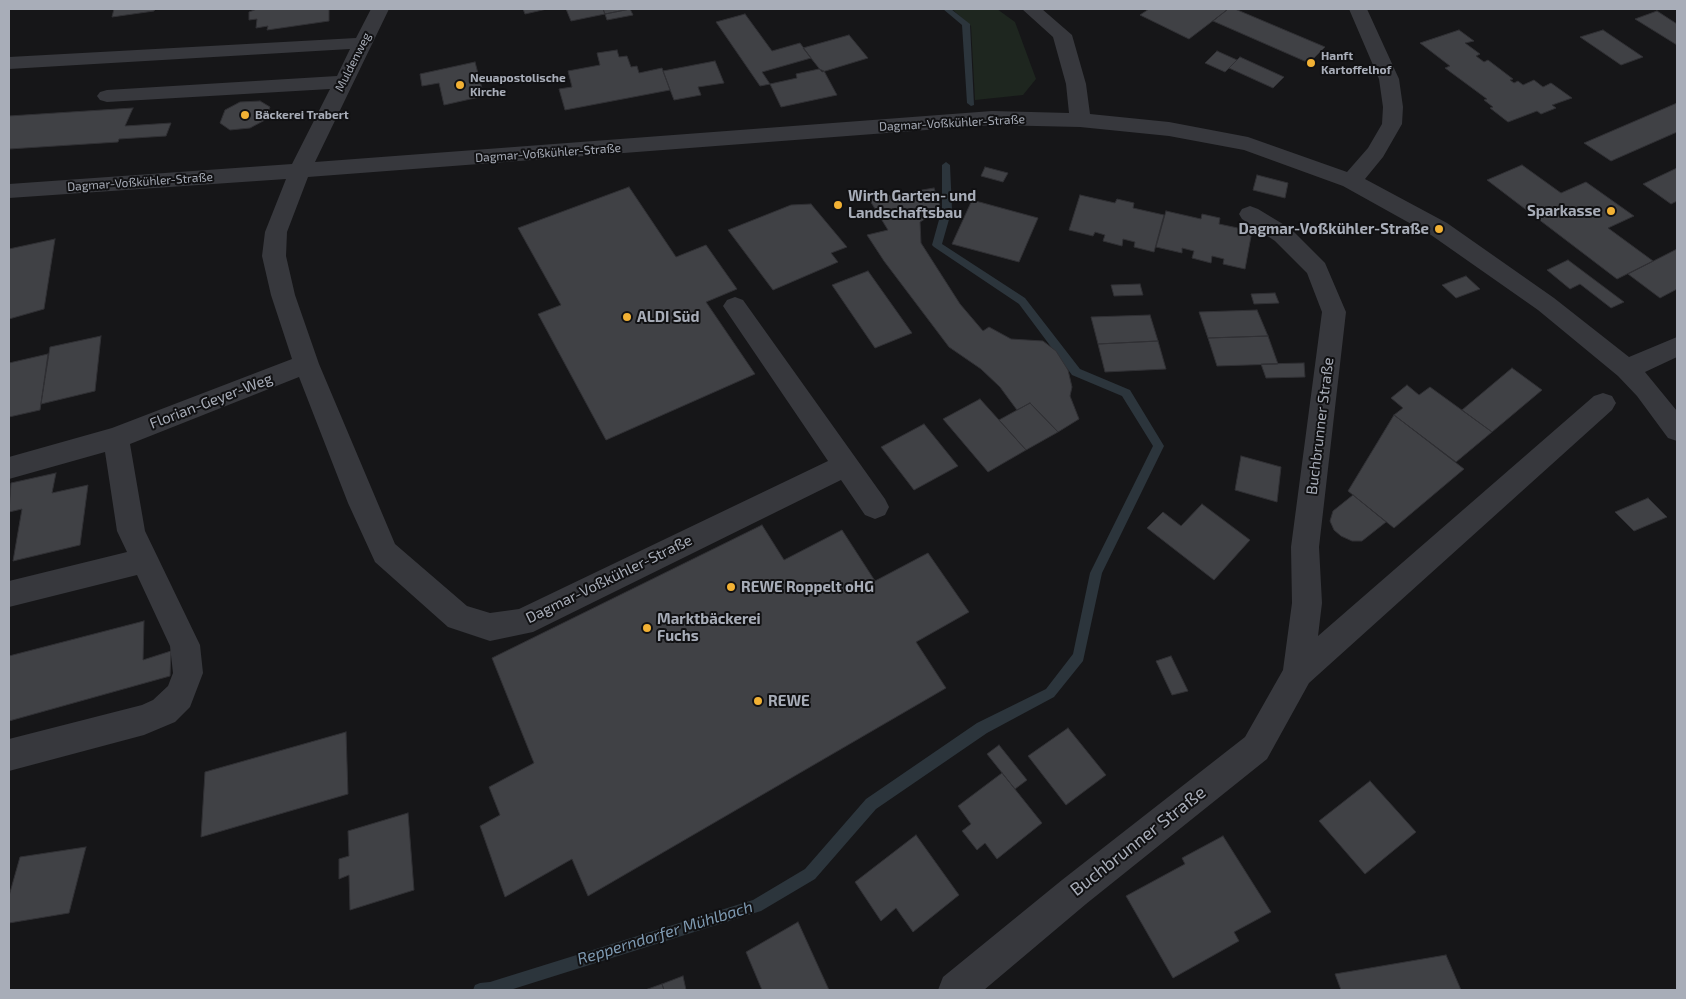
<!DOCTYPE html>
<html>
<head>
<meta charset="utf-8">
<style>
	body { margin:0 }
	#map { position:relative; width:1686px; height:999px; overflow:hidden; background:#161618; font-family:"Exo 2",sans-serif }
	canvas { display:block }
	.frame { position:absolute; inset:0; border:10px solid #a8adb8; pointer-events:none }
</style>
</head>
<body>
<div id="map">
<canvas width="1686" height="999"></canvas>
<div class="frame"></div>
</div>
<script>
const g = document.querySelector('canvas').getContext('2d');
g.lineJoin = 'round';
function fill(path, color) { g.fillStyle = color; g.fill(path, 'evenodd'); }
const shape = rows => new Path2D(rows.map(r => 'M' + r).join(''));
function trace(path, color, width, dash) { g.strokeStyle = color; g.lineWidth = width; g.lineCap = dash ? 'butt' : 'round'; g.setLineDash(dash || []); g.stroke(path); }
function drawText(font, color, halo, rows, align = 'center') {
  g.font = font + ' "Exo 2",sans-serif'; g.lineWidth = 4; g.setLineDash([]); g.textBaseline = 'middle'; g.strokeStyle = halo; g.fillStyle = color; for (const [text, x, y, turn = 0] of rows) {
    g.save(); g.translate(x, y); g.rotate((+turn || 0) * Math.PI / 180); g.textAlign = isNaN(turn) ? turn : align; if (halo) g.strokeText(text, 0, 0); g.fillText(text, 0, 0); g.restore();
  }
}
fill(shape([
	[952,9,997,9,1015,22,1036,79,1023,95,975,100,971,26]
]), '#1e261f');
fill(shape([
	[943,9,951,9,970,24,974,105,971,106,967,103,962,25,943,9],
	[946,162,950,165,952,209,942,244,1025,298,1080,369,1130,390,1164,446,1102,573,1083,661,1054,697,987,733,876,809,815,879,761,911,510,990,473,990,475,985,480,983,490,982,753,900,805,869,866,799,977,723,1046,689,1073,654,1090,573,1153,446,1122,396,1072,375,1019,304,934,247,932,245,942,209,942,165,946,162]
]), '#2c353c');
const building = shape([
	[114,9,155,9,154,11,112,17,114,9],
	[257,9,329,9,329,21,267,30,268,26,256,28,257,19,249,20,249,12,257,9],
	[523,9,547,9,525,14,523,9],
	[566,9,603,9,605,14,571,21,566,9],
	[603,9,630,9,605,14,603,9],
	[630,9,633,15,607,20,605,14,630,9],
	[1149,9,1224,9,1227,10,1189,39,1140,15,1149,9],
	[1228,9,1235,9,1325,47,1309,63,1213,21,1228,9],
	[1657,11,1677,24,1677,45,1635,19,1657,11],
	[745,14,772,51,800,43,811,58,762,72,770,84,760,86,716,22,745,14],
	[1459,30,1474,41,1465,43,1480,54,1476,56,1484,62,1488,60,1513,79,1510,80,1514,83,1518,81,1523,85,1534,80,1543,87,1551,83,1572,98,1552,105,1556,108,1541,114,1537,111,1508,122,1490,108,1493,107,1484,100,1487,99,1445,68,1450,66,1420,43,1459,30],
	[1603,30,1643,57,1621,65,1580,37,1603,30],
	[849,35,868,58,822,72,803,48,849,35],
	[617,50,619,57,627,56,631,67,637,66,639,73,662,68,670,90,565,110,559,89,572,87,568,71,600,65,597,53,617,50],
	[1217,51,1237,60,1225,72,1205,63,1217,51],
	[1240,57,1284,77,1273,88,1229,68,1240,57],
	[715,61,724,83,698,87,701,95,674,100,663,71,715,61],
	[475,62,484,96,444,105,439,83,422,86,420,74,475,62],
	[819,69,824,71,837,95,781,107,770,84,797,78,796,74,819,69],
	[260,101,270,107,265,120,250,128,230,130,220,123,225,110,240,102,260,101],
	[1677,103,1677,132,1611,161,1584,143,1677,103],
	[133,108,125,126,171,123,166,136,119,139,118,142,9,149,9,116,133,108],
	[1522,165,1561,193,1586,182,1634,216,1608,228,1653,261,1617,279,1487,180,1522,165],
	[985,167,1008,173,1003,182,981,176,985,167],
	[1677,168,1677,201,1671,204,1643,184,1677,168],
	[1257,175,1288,183,1285,198,1253,190,1257,175],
	[629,187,676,257,706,245,737,289,706,302,755,374,606,440,538,314,561,305,518,228,629,187],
	[934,188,941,209,920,222,921,243,960,304,983,331,989,327,1011,339,1043,341,1056,351,1068,370,1072,387,1070,396,1079,419,1058,432,1030,403,1017,410,1000,387,981,369,949,347,884,261,867,235,888,230,869,199,934,188],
	[1080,195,1115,203,1117,199,1134,203,1133,208,1164,215,1154,252,1134,247,1135,242,1123,239,1122,246,1103,241,1105,235,1095,232,1093,236,1069,230,1080,195],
	[972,200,1038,218,1019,262,952,244,972,200],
	[811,204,847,247,831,253,838,262,773,290,728,230,791,205,811,204],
	[1166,211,1201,219,1202,214,1220,218,1219,224,1252,231,1245,269,1223,264,1224,259,1212,256,1211,263,1192,258,1194,251,1182,248,1182,253,1156,247,1166,211],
	[55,239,44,309,9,319,9,249,55,239],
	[1677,249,1677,289,1660,298,1628,274,1677,249],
	[1568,260,1624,302,1611,308,1580,284,1570,289,1547,270,1568,260],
	[868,271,912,333,875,348,832,285,868,271],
	[1466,276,1480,289,1456,298,1442,285,1466,276],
	[1140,284,1143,295,1114,296,1111,285,1140,284],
	[1275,293,1279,303,1254,304,1251,294,1275,293],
	[1257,310,1268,336,1208,338,1199,312,1257,310],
	[1150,315,1158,341,1098,344,1091,317,1150,315],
	[101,336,95,391,41,404,50,347,101,336],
	[1268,336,1278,364,1217,366,1208,338,1268,336],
	[1158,341,1166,369,1105,372,1098,344,1158,341],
	[48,354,40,410,9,417,9,363,48,354],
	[1304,363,1305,377,1266,378,1261,364,1304,363],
	[1512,368,1542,390,1492,432,1462,410,1512,368],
	[1407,385,1419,395,1430,387,1492,432,1456,462,1394,415,1403,408,1391,398,1407,385],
	[980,399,1026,450,988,472,943,419,980,399],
	[1030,403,1058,432,1026,450,999,420,1030,403],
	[1394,415,1464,469,1394,528,1348,491,1394,415],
	[924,424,958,466,914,490,881,447,924,424],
	[1241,456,1281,467,1277,502,1235,490,1241,456],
	[56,473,52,493,88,485,80,545,13,561,22,509,9,512,11,483,56,473],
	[1353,495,1386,522,1362,541,1352,541,1341,536,1334,530,1330,521,1333,511,1353,495],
	[1648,498,1667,517,1634,531,1615,512,1648,498],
	[1202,504,1250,540,1214,580,1147,528,1163,512,1181,526,1202,504],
	[762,525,784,560,842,530,875,581,928,553,969,612,916,642,946,688,588,896,572,859,505,897,480,826,500,815,489,787,534,763,492,658,762,525],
	[144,621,143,660,171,651,170,676,9,721,9,656,144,621],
	[1171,656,1188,691,1172,695,1156,661,1171,656],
	[1068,728,1106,775,1066,805,1028,756,1068,728],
	[346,732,348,794,201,837,205,772,346,732],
	[999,745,1027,780,1015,789,987,754,999,745],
	[1002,773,1042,823,997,859,985,843,977,850,962,831,971,824,958,806,1002,773],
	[1370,781,1416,832,1365,874,1319,821,1370,781],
	[408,813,414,890,350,910,349,875,339,879,339,859,349,856,348,831,408,813],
	[916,835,959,895,913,932,896,908,881,921,855,882,916,835],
	[1223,836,1271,912,1234,932,1239,941,1173,978,1126,896,1185,864,1182,858,1223,836],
	[86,847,69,913,9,923,9,896,20,857,86,847],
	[798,922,829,990,762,990,746,952,798,922],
	[1446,955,1461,990,1341,990,1335,974,1446,955],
	[683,976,686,990,664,990,662,984,683,976],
	[662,984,664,990,645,990,662,984]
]);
fill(building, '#404145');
trace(building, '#303034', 1);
fill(shape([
	[371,9,389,9,315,162,992,111,1069,113,1066,84,1053,37,1022,9,1042,9,1072,35,1086,84,1090,114,1169,122,1248,137,1347,172,1368,148,1382,124,1383,107,1379,79,1349,9,1367,9,1399,79,1403,107,1402,124,1383,157,1365,179,1447,223,1554,298,1629,357,1677,337,1677,357,1645,372,1677,411,1677,441,1668,438,1637,396,1618,376,1538,310,1431,235,1343,186,1244,150,1169,136,1080,127,992,125,308,177,287,232,286,256,295,295,319,364,395,544,467,606,490,613,519,609,828,461,727,312,723,306,727,300,735,297,743,300,885,499,889,507,885,515,875,519,865,515,841,480,533,632,490,641,448,627,375,562,348,503,299,377,130,444,145,531,200,645,203,673,190,707,175,722,144,735,9,771,9,739,142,705,153,700,168,686,173,673,170,646,137,575,9,607,9,581,127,552,117,531,105,452,9,479,9,457,112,428,292,359,271,295,262,256,265,232,286,179,9,198,9,184,292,164,330,89,107,102,100,100,97,96,100,92,107,90,337,76,350,49,9,69,9,57,356,38,371,9],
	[1250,206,1258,209,1291,229,1325,263,1346,312,1319,547,1322,603,1318,636,1594,396,1603,393,1612,396,1616,403,1612,410,1309,683,1267,759,1086,904,984,990,938,990,943,977,1062,880,1245,737,1283,670,1292,603,1291,547,1322,312,1307,273,1275,241,1242,219,1239,214,1242,209,1250,206]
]), '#37383d');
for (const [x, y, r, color] of [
	[1311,63,5,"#f2b134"],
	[460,85,5,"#f2b134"],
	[245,115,5,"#f2b134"],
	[838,205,5,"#f2b134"],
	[1611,211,5,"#f2b134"],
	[1439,229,5,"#f2b134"],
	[627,317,5,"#f2b134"],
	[731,587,5,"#f2b134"],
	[647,628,5,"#f2b134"],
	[758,701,5,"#f2b134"]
]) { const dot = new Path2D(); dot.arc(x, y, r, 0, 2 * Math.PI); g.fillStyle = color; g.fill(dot); trace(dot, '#111113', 2); }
drawText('bold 12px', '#a8adb8', '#111113', [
	["Hanft",1321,56],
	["Kartoffelhof",1321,70],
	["Neuapostolische",470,78],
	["Kirche",470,92],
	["Bäckerei Trabert",255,115]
], 'left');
drawText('12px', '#a8adb8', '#111113', [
	["Muldenweg",353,62,-63],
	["Dagmar-Voßkühler-Straße",952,123,-3],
	["Dagmar-Voßkühler-Straße",548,153,-4],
	["Dagmar-Voßkühler-Straße",140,182,-4]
]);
drawText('bold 15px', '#a8adb8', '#111113', [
	["Wirth Garten- und",848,196],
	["Landschaftsbau",848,213],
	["Sparkasse",1601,211,"right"],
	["Dagmar-Voßkühler-Straße",1429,229,"right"],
	["ALDI Süd",637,317],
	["REWE Roppelt oHG",741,587],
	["Marktbäckerei",657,619],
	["Fuchs",657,636],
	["REWE",768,701]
], 'left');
drawText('15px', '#a8adb8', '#111113', [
	["Florian-Geyer-Weg",211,401,-21],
	["Buchbrunner Straße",1320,426,-83],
	["Dagmar-Voßkühler-Straße",609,579,-26]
]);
drawText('italic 16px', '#7f9bb3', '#111113', [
	["Repperndorfer Mühlbach",665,933,-17]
]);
drawText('18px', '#a8adb8', '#111113', [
	["Buchbrunner Straße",1138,841,-38]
]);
</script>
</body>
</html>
